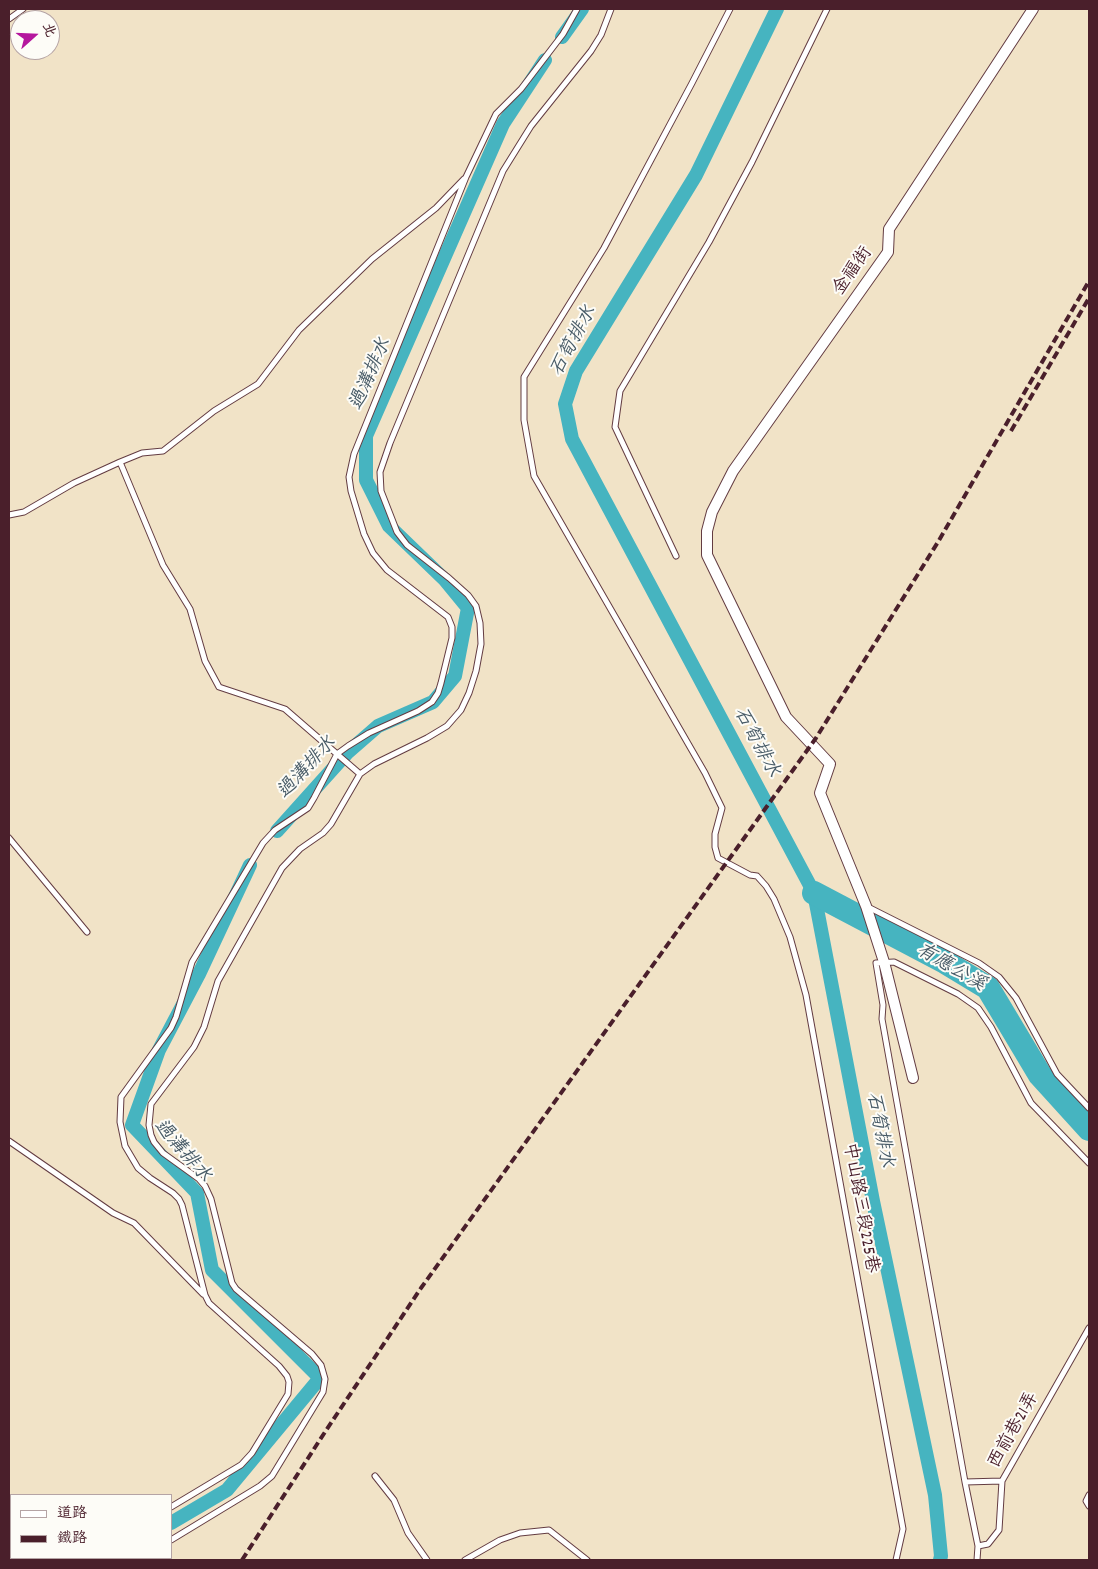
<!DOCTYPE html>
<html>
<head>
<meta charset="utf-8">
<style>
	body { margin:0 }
	#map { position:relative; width:1098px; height:1569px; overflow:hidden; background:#f1e3c7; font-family:Dekko,"LXGW WenKai TC",sans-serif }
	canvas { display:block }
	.frame { position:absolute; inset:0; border:10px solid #4a1f2b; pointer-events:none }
	.legend { position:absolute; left:10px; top:1494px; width:162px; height:65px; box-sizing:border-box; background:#fdfcf7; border:1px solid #b5a4a5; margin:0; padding:6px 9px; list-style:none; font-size:15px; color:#4a1f2b }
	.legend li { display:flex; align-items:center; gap:10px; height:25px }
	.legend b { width:25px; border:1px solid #b5a4a5 }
	.north { position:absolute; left:10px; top:10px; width:50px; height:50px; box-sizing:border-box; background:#fdfcf7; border:1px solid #b5a4a5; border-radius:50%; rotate:70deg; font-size:14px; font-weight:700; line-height:20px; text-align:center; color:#4a1f2b }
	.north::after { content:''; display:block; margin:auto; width:18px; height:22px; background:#b5179e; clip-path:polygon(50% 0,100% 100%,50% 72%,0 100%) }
</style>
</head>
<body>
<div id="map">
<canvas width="1098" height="1569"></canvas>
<div class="frame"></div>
<ul class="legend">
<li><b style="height:6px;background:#fff"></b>道路</li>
<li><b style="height:6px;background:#4a1f2b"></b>鐵路</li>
</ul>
<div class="north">北</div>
</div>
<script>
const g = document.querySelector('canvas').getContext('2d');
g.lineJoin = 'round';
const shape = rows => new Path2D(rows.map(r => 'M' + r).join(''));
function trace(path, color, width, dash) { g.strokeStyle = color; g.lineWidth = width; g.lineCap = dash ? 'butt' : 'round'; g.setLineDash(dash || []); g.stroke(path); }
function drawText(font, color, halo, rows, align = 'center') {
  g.font = font + ' Dekko,"LXGW WenKai TC",sans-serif'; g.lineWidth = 4; g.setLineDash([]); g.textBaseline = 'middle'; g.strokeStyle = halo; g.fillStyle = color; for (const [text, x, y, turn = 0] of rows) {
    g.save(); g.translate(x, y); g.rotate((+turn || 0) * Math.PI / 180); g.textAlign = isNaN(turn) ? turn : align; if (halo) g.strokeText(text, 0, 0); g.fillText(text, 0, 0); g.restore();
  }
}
trace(shape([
	[777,9,696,175,576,371,565,404,572,439,814,893,873,1201,935,1495,941,1556,940,1560],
	[562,37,582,9],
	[277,831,347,753,378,726,433,702,455,676,468,608,445,580,389,526,366,480,366,436,503,124,545,60],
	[171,1523,227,1490,320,1378,212,1270,197,1193,132,1125,159,1050,199,974,250,865],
	[107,1560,112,1558]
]), '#46b4c0', 14);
trace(shape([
	[814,893,945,962,988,988,1040,1075,1089,1129]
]), '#46b4c0', 24);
const lane = shape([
	[730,9,692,83,604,248,524,377,524,420,534,476,705,773,722,808,715,834,715,847,718,858,750,875,757,876,766,886,774,899,790,937,806,995,903,1529,896,1560],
	[9,19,23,9],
	[120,462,163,565,190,609,205,661,219,687,285,709,360,774],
	[9,515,24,512,74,483,120,462,142,453,163,451,214,411,258,384,299,330,372,259,436,208,464,179],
	[676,556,615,427,620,391,709,242,752,162,827,9],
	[9,838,87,932],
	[868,907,979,963,999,977,1016,998,1057,1074,1089,1108],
	[9,1141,113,1213,134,1223,203,1294],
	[375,1476,394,1500,408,1533,427,1560],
	[965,1482,1002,1481],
	[1089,1495,1086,1501,1089,1506],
	[171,1507,241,1465,252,1453,288,1394,289,1382,287,1376,279,1366,209,1303,205,1295,182,1205,179,1199,173,1193,150,1178,138,1168,125,1146,120,1122,121,1097,171,1028,176,1017,192,962,263,843,275,830,308,808,314,798,337,754,348,746,369,733,418,711,432,702,438,693,441,683,452,638,452,627,448,617,387,570,373,553,364,534,351,491,349,477,354,454,466,177,496,114,521,89,563,34,577,9],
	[171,1540,260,1486,272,1476,323,1392,325,1379,321,1365,312,1354,236,1289,232,1283,211,1199,205,1186,199,1179,163,1153,154,1142,151,1135,149,1125,151,1104,194,1047,204,1027,218,981,282,868,300,849,323,833,331,824,360,774,374,764,427,738,447,726,461,710,469,693,476,671,481,644,480,623,476,606,468,595,449,578,407,545,397,532,381,491,380,472,390,443,503,171,531,126,591,51,601,35,611,9],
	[978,1546,988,1544,999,1530,1002,1481,1089,1328],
	[82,1560,86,1558],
	[138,1560,142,1558],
	[465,1560,500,1540,520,1533,549,1530,587,1560],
	[977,1560,978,1546,965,1482,882,1019,883,1005,876,963,894,962,958,994,978,1008,991,1027,1031,1103,1089,1163]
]);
const street = shape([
	[913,1078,884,962,866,906,820,793,830,764,786,717,707,555,707,531,712,512,733,471,888,252,889,229,1033,9]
]);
trace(lane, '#633c42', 7);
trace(street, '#633c42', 12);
trace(lane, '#fff', 5);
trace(street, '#fff', 10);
trace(shape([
	[1011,431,1089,298],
	[242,1560,325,1432,421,1288,816,738,938,542,1089,281]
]), '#4a1f2b', 4, [8, 4]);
drawText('18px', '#4a1f2b', '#fdfcf7', [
	["金福街",854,272,-55],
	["中山路三段225巷",859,1208,80],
	["西前巷21弄",1015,1431,-61]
]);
drawText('italic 19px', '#485b67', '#fdfcf7', [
	["石筍排水",575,342,-62],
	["過溝排水",372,375,-66],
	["石筍排水",755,743,62],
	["過溝排水",308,769,-47],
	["有應公溪",950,969,30],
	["石筍排水",878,1130,79],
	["過溝排水",181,1152,49]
]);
</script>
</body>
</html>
